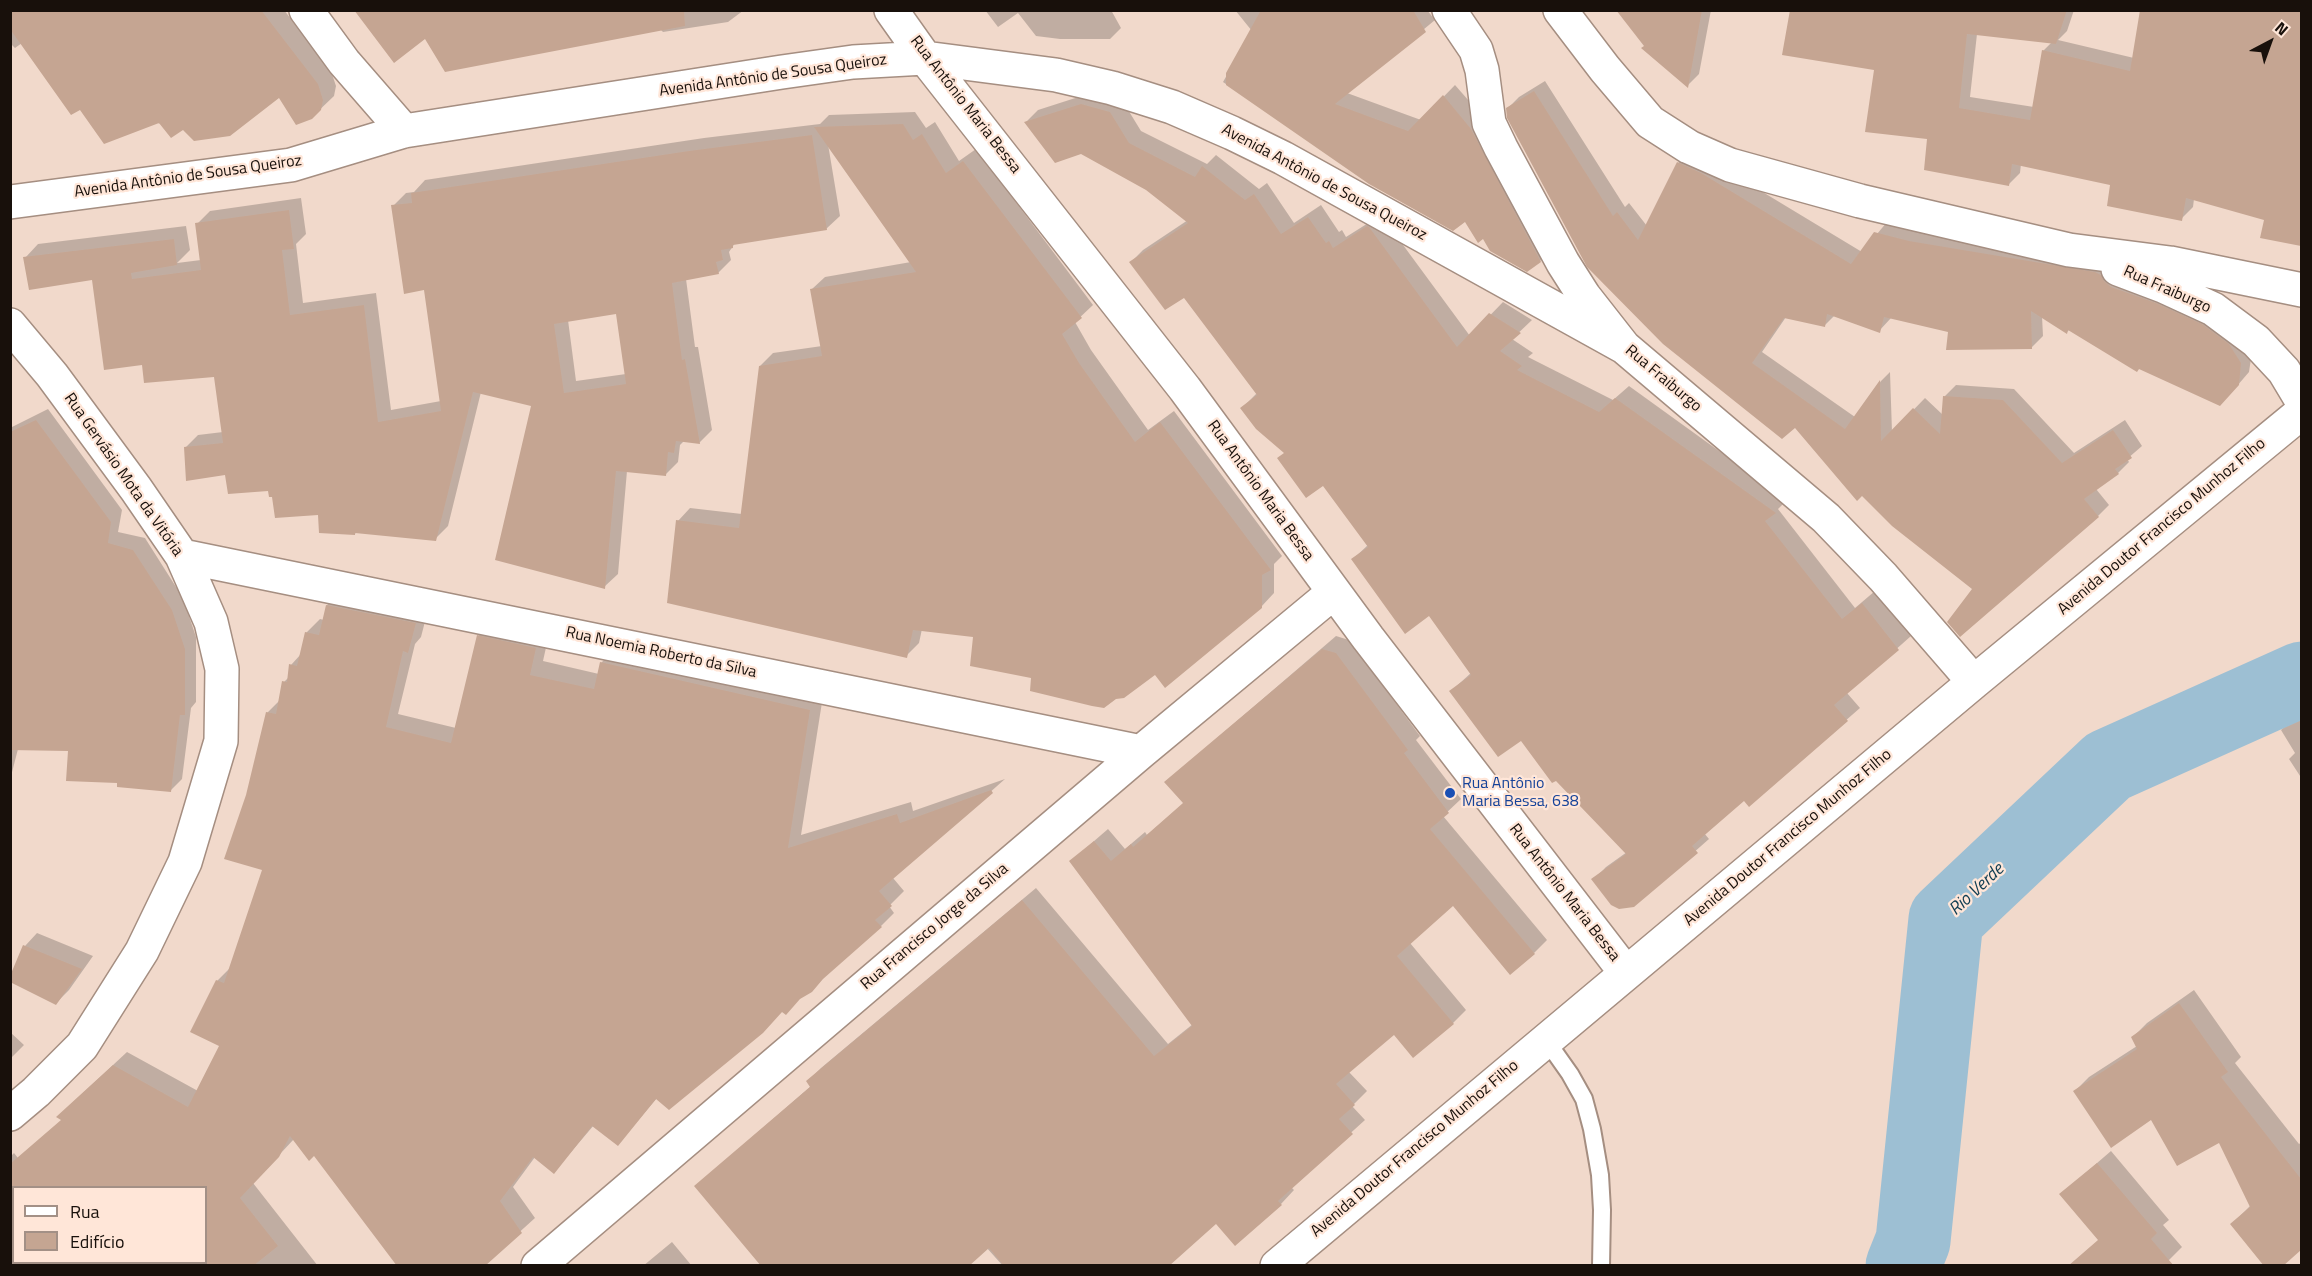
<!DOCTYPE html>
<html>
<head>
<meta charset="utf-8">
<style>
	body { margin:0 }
	#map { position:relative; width:2312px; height:1276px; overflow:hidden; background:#f1d9cb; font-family:"Titillium Web",sans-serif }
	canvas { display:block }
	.frame { position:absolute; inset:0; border:12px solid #18100b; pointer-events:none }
	.legend { position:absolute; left:12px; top:1186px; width:195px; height:78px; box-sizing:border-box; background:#ffe6d8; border:2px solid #a39086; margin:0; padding:8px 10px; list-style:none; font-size:18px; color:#18100b }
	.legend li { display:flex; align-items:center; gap:12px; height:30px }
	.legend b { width:30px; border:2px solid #a39086 }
	.north { position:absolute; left:2240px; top:12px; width:60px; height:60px; -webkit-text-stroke:4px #ffe6d8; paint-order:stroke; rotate:41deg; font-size:16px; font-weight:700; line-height:24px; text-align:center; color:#18100b }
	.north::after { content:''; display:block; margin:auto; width:21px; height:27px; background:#18100b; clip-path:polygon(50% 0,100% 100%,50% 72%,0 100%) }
</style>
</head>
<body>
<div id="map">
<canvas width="2312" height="1276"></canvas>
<div class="frame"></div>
<ul class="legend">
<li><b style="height:8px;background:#fff"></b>Rua</li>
<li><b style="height:16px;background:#c5a592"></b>Edifício</li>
</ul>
<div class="north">N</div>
</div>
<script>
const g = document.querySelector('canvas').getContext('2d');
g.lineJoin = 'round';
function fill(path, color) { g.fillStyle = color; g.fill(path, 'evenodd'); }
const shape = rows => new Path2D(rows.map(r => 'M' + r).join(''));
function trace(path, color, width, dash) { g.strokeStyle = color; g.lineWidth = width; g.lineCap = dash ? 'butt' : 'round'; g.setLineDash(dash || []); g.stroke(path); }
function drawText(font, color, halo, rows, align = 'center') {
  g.font = font + ' "Titillium Web",sans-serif'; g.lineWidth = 4.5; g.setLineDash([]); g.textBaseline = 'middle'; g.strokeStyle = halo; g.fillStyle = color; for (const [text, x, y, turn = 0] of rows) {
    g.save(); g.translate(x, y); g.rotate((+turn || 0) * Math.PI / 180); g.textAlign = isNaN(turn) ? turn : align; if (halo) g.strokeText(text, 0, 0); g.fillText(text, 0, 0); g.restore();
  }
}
fill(shape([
	[10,10,284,10,331,71,336,86,334,96,311,118,279,96,183,128,80,108,22,43,15,48,10,43],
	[355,10,744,10,728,22,663,32,661,30],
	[985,10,1111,10,1121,28,1110,39,1060,39,1036,36,1018,13,998,27],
	[1235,10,1427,10,1435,20,1347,93,1421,120,1455,85,1483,117,1552,249,1540,261,1484,237,1466,220,1369,183,1223,82,1252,31],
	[1619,10,1711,10,1699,74,1687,86,1646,46],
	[1792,10,2074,10,2067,31,2058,40,2134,58,2142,10,2302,10,2302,245,2261,236,2266,219,2194,199,2193,207,2181,219,2112,184,2021,164,2020,173,2008,185,1929,138,1876,69],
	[1977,34,2052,42,2043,51,2034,107,1970,97],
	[1545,81,1625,207,1629,203,1647,226,1678,163,1690,151,1713,162,1862,252,1887,222,2107,262,2167,293,2252,352,2249,372,2231,393,2070,329,2067,332,2042,316,2043,336,2032,347,1891,318,1879,331,1835,315,1824,326,1786,317,1762,352,1855,417,1881,381,1890,372,1892,432,1925,398,1943,415,1945,396,1956,385,2014,389,2074,453,2125,420,2142,446,2127,459,2129,462,2118,473,2096,489,2109,505,2098,516,1796,426,1508,108,1519,97],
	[1094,92,1122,100,1141,131,1207,164,1216,155,1259,189,1267,183,1294,223,1321,205,1339,232,1342,230,1346,237,1381,215,1470,336,1503,302,1532,320,1512,339,1533,353,1528,357,1613,400,1629,386,1787,500,1778,509,1855,608,1875,591,1911,636,1847,693,1860,708,1749,805,1744,799,1704,833,1709,839,1633,906,1593,880,1606,867,1627,852,1521,738,1451,691,1471,673,1429,614,1353,559,1368,545,1324,484,1285,452,1242,408,1257,393,1185,296,1131,262,1143,250,1188,220,1147,188,1026,122,1038,110],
	[915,112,926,128,935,122,959,161,976,149,1093,305,1075,322,1091,350,1148,430,1174,411,1282,556,1274,564,1274,593,1261,607,1155,673,1033,677,975,636,922,629,919,643,906,656,678,521,690,508,742,514,760,366,773,353,822,346,812,289,825,277,911,262,828,144,840,216,826,229,735,243,729,252,731,260,718,273,686,279,695,347,698,347,712,430,699,443,684,441,680,445,678,462,665,475,627,471,618,574,604,587,533,405,481,392,448,526,435,539,357,531,355,534,320,513,274,495,269,490,227,474,185,448,198,435,223,432,215,375,143,364,93,278,25,258,38,244,186,226,190,250,177,263,201,260,197,224,210,211,301,198,306,234,296,244,303,303,376,293,391,410,441,401,425,289,393,206,406,193,414,192,425,180,704,138,820,124,829,115],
	[617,313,626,374,576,381,568,320],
	[48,409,122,510,118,532,145,538,183,598,196,637,196,702,191,708,182,779,170,791,119,782,70,750,18,749,10,780,10,428],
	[341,592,428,610,421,637,415,644,398,714,456,728,478,636,492,623,549,634,543,661,599,674,601,663,615,649,823,696,801,835,911,802,913,811,1005,779,893,878,904,891,889,906,894,913,881,926,783,1011,657,1098,618,1144,594,1125,554,1172,535,1157,513,1187,535,1218,482,1266,294,1139,253,1183,318,1266,171,1266,174,1262,206,1262,206,1188,14,1188,14,1262,108,1262,110,1266,10,1266,10,1157,14,1153,18,1158,62,1120,71,1104,127,1052,198,1091,221,1045,217,981,230,968,264,869,247,795,267,713,280,700,284,682,289,677,291,665,301,654,306,633,320,619,324,620,327,605],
	[1336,636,1349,640,1420,736,1416,740,1461,799,1443,816,1547,940,1534,953,1453,904,1410,943,1466,1010,1453,1023,1394,1032,1348,1071,1367,1091,1352,1106,1365,1120,1291,1187,1294,1190,1281,1204,1235,1244,1216,1222,1168,1266,1003,1266,952,1209,696,1186,811,1086,808,1081,821,1068,1036,888,1168,1044,1193,1024,1071,861,1108,829,1125,849,1145,832,1147,835,1184,803,1166,782],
	[2302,710,2302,779,2289,759,2295,753,2281,730],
	[37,933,93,956,69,990,56,1003,25,946],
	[2194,990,2241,1057,2235,1063,2299,1144,2302,1142,2302,1248,2280,1266,2232,1224,2251,1205,2219,1140,2075,1091,2089,1077,2137,1046,2133,1037,2147,1023],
	[10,1032,24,1045,10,1059],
	[2111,1151,2169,1220,2163,1225,2182,1247,2163,1266,2100,1239,2061,1194],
	[672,1242,692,1266,643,1266]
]), '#0003');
trace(shape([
	[1903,1266,1913,1241,1946,919,2108,766,2302,679]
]), '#9dbfd3', 75);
fill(shape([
	[10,10,261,10,318,84,323,100,321,110,312,119,296,125,279,98,230,136,194,141,183,130,171,138,159,123,104,144,80,110,71,115,10,29],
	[354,10,684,10,685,26,445,72,425,39,394,63],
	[1261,10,1413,10,1426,32,1335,104,1408,131,1443,95,1471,129,1541,262,1527,272,1490,251,1483,239,1478,243,1465,222,1453,231,1369,184,1226,85,1226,73],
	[1616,10,1702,10,1688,88,1641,48,1644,46],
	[1790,10,2067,10,2056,44,1967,34,1959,108,2030,120,2042,50,2130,71,2140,10,2301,10,2301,246,2260,238,2264,220,2186,198,2182,221,2107,206,2110,185,2012,164,2009,186,1924,170,1927,139,1865,132,1874,70,1782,55],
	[1534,91,1613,216,1617,212,1638,240,1677,162,1701,173,1851,264,1874,232,1909,241,2095,272,2101,275,2104,281,2111,287,2156,303,2202,324,2229,344,2241,363,2239,385,2220,406,2139,369,2137,372,2068,330,2067,334,2031,311,2032,349,1946,350,1948,332,1884,317,1880,333,1827,314,1825,327,1784,318,1752,363,1845,429,1880,380,1881,441,1913,408,1940,434,1943,396,2003,400,2062,463,2113,430,2132,458,2115,469,2119,474,2084,499,2099,517,1960,637,1947,622,1972,589,1892,526,1862,496,1857,501,1795,428,1782,439,1663,344,1587,267,1507,118,1506,108],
	[1081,104,1110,112,1129,143,1195,177,1202,166,1245,200,1254,194,1281,234,1308,217,1326,243,1329,241,1333,248,1367,226,1369,227,1457,347,1489,313,1521,333,1500,351,1522,366,1517,370,1599,412,1615,398,1776,513,1765,521,1842,619,1862,603,1899,650,1834,705,1848,721,1749,807,1744,801,1692,846,1698,853,1634,907,1619,909,1611,905,1591,879,1626,854,1556,781,1552,783,1521,741,1498,757,1449,691,1471,675,1429,616,1405,634,1351,559,1368,547,1323,486,1306,498,1277,458,1284,453,1256,429,1240,408,1257,395,1184,298,1165,310,1129,262,1188,223,1146,190,1081,154,1055,163,1024,122],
	[903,124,913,140,922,134,946,173,963,161,1082,318,1062,334,1079,363,1135,442,1160,422,1271,570,1262,575,1262,608,1165,688,1155,675,1124,698,1116,699,1104,708,1092,706,1030,691,1031,678,970,666,973,637,913,630,907,658,667,603,676,520,739,528,759,366,822,356,810,289,916,272,814,127],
	[812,135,827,230,733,245,733,248,721,250,723,260,716,262,719,274,672,283,682,360,685,359,700,444,676,441,674,453,668,452,666,476,616,471,605,589,495,560,531,406,473,392,436,541,355,533,355,535,319,533,318,515,275,518,272,497,269,497,268,491,228,494,225,475,186,481,184,447,223,443,214,377,144,383,142,365,104,370,92,280,29,290,23,257,174,239,177,265,131,273,132,279,201,270,195,223,289,210,294,249,282,250,290,315,364,305,378,422,441,411,424,290,404,294,391,205,412,203,411,193,689,151],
	[616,314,626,384,564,393,554,324],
	[36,420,111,522,108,543,133,550,172,610,185,649,185,715,180,715,171,792,117,787,117,783,66,781,68,751,10,750,10,432],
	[326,605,416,623,408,653,403,651,386,727,451,743,477,635,536,648,530,675,594,689,600,662,810,710,788,848,897,814,900,823,991,790,993,793,879,891,892,906,875,920,882,927,823,979,812,992,800,999,786,1015,782,1012,763,1033,669,1110,656,1099,618,1146,592,1126,554,1174,533,1157,500,1201,522,1233,485,1266,397,1266,314,1156,309,1161,290,1136,279,1157,240,1198,278,1246,253,1266,171,1266,174,1263,206,1263,206,1188,10,1188,10,1164,61,1120,56,1117,113,1065,188,1107,219,1046,190,1032,216,980,224,983,262,870,224,859,246,795,266,712,276,714,282,681,287,682,289,664,297,666,305,632,319,635],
	[1322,649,1336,653,1408,750,1404,753,1449,813,1430,829,1535,954,1510,975,1453,906,1397,956,1454,1024,1413,1058,1394,1035,1336,1084,1355,1105,1339,1119,1353,1134,1278,1201,1282,1205,1235,1246,1216,1224,1169,1266,1004,1266,989,1248,969,1266,761,1266,694,1186,810,1087,806,1081,1022,900,1154,1056,1192,1026,1069,861,1094,841,1111,861,1131,844,1133,847,1183,803,1164,782],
	[23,945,82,969,56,1005,10,982,10,976],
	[2179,1003,2228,1072,2221,1077,2301,1179,2301,1250,2283,1266,2264,1266,2230,1224,2250,1207,2219,1143,2177,1166,2151,1120,2111,1148,2073,1091,2137,1049,2131,1037],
	[2097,1163,2157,1233,2151,1239,2174,1266,2068,1266,2098,1240,2059,1194]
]), '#c5a592');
const lane = shape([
	[1546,1040,1570,1074,1584,1099,1592,1129,1600,1175,1602,1210,1601,1266]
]);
const street = shape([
	[306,10,344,62,404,131],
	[891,10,925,58,1185,389,1368,638,1626,973],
	[1449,10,1476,50,1482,70,1489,123,1501,148,1563,263,1584,296,1624,347,1826,518,1883,577,1974,682],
	[1560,10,1605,69,1650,122,1689,147,1730,165,1860,201,2069,250,2170,263,2302,290],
	[10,202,291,165,404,131,782,72,853,62,925,58,1056,75,1112,88,1172,107,1232,133,1283,158,1624,347],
	[2118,269,2163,286,2213,309,2256,341,2284,371,2302,401],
	[10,325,52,375,136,489,182,556,211,622,222,669,221,741,185,862,142,951,82,1046,36,1092,10,1114],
	[182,556,1141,752],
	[538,1266,1141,752,1334,592],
	[1277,1266,1974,682,2302,412]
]);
trace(lane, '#a58e81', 20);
trace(street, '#a58e81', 36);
trace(lane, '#fff', 16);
trace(street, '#fff', 33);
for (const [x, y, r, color] of [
	[1450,793,6,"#1a4fb4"]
]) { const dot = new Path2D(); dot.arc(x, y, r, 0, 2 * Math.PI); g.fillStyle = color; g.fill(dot); trace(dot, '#ffe6d8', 2); }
drawText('16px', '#18100b', '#ffe6d8', [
	["Avenida Antônio de Sousa Queiroz",773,76,-8],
	["Rua Antônio Maria Bessa",965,105,52],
	["Avenida Antônio de Sousa Queiroz",188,177,-8],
	["Avenida Antônio de Sousa Queiroz",1324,183,28],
	["Rua Fraiburgo",2167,290,24],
	["Rua Fraiburgo",1663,379,40],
	["Rua Gervásio Mota da Vitória",123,475,55],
	["Rua Antônio Maria Bessa",1260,491,54],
	["Avenida Doutor Francisco Munhoz Filho",2162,527,-40],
	["Rua Noemia Roberto da Silva",661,653,12],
	["Avenida Doutor Francisco Munhoz Filho",1788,838,-40],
	["Rua Antônio Maria Bessa",1564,893,52],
	["Rua Francisco Jorge da Silva",935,927,-40],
	["Avenida Doutor Francisco Munhoz Filho",1415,1149,-40]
]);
drawText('16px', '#164399', '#ffe6d8', [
	["Rua Antônio",1462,784],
	["Maria Bessa, 638",1462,802]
], 'left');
drawText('italic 18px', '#103d52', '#ffe6d8', [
	["Rio Verde",1977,890,-43]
]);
</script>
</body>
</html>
